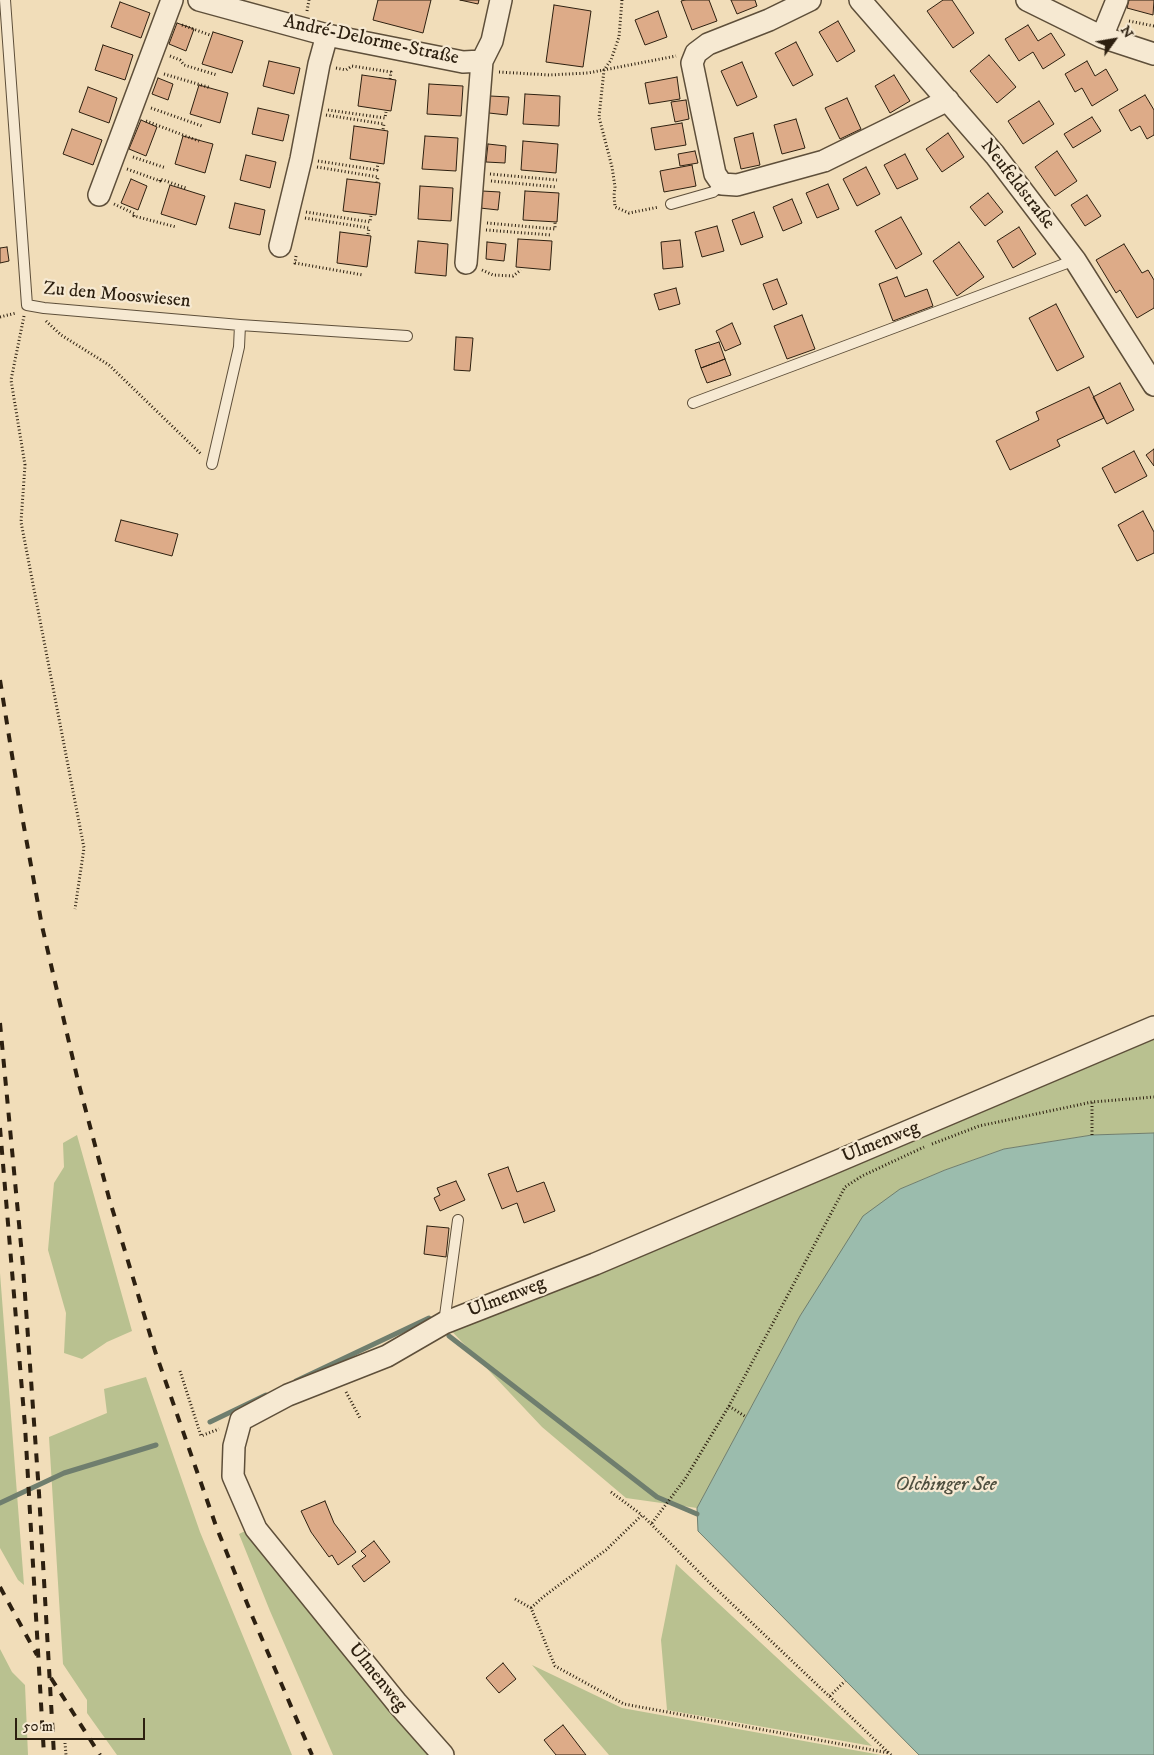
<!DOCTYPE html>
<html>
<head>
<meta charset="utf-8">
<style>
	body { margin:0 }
	#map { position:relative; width:1154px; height:1755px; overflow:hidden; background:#f1ddb9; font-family:"IM FELL DW Pica",serif }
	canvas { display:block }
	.north { position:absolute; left:1089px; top:15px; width:50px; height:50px; -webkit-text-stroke:4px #f6e9d2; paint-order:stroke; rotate:58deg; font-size:14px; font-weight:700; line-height:20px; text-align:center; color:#2d2010 }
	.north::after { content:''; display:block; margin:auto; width:18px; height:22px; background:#2d2010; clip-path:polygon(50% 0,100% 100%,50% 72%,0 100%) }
	.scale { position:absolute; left:15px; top:1718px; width:130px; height:22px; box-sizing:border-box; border:2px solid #2d2010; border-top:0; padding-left:6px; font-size:15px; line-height:18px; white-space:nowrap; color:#2d2010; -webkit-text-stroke:4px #f6e9d2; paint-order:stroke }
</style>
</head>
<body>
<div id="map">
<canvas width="1154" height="1755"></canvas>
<div class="north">N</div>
<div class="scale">50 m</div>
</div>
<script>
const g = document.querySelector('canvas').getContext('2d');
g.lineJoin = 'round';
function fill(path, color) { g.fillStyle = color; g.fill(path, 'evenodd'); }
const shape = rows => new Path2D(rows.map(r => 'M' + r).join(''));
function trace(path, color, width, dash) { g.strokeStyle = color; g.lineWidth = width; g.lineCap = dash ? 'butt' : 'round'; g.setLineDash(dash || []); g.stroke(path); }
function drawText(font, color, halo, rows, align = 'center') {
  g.font = font + ' "IM FELL DW Pica",serif'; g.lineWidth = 4.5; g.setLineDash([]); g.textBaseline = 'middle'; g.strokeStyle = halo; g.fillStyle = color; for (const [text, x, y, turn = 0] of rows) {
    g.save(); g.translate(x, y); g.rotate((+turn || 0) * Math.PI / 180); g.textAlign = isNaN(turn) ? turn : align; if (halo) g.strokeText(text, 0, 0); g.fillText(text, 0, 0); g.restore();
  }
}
fill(shape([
	[1154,1027,1154,1133,1092,1135,1004,1149,945,1170,900,1189,800,1316,697,1508,626,1498,542,1427,444,1323],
	[77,1135,132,1331,107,1342,82,1359,64,1353,66,1313,48,1250,54,1183,64,1167,63,1143],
	[0,1273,24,1585,18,1580,0,1548],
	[146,1377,200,1532,292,1755,117,1755,87,1713,87,1700,63,1664,49,1437,107,1413,104,1389],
	[247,1530,432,1755,333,1755,270,1611,239,1534],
	[676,1564,872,1746,667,1710,661,1640],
	[0,1649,12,1672,25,1685,28,1755,0,1755],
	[532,1665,622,1708,881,1755,609,1755]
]), '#b9c190');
const water = shape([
	[1154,1133,1154,1755,919,1755,698,1531,697,1508,800,1316,863,1216,900,1189,945,1170,1004,1149,1092,1135,1154,1133]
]);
fill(water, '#9bbcad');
trace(water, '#6f7e6e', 1);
trace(shape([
	[449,1336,657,1497,697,1514],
	[296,1381,429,1318],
	[210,1422,266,1395],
	[0,1503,64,1473,156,1445]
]), '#6f7e6e', 5);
const building = shape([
	[378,0,431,0,423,33,373,20,378,0],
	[460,0,479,0,478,4,460,0],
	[685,0,709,0,717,21,692,30,681,1,685,0],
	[731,0,755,0,757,6,737,14,731,0],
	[943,0,952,0,974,33,953,48,927,11,943,0],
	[1129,0,1154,0,1153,15,1127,8,1129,0],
	[120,2,150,13,141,38,111,27,120,2],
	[554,5,591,11,583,67,546,62,554,5],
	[658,11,667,37,645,45,635,20,658,11],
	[838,21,855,51,837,62,819,32,838,21],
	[177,23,194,29,186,51,169,44,177,23],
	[1028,25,1038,41,1051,33,1065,55,1043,69,1033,52,1019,61,1005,39,1028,25],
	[213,32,243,41,232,73,202,64,213,32],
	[796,42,813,75,793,86,775,53,796,42],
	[103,45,133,55,125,80,95,70,103,45],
	[989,55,1016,87,997,103,970,71,989,55],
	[269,61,300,68,294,94,263,86,269,61],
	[1087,61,1095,76,1106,69,1118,90,1092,106,1082,88,1075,92,1065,74,1087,61],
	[742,62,757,97,737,106,721,71,742,62],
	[362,75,396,80,391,111,358,106,362,75],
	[894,75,910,101,890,113,875,86,894,75],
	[677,77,680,99,649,104,645,83,677,77],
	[158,78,173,84,168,100,152,94,158,78],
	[429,84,463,86,461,116,427,114,429,84],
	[199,85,228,93,220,123,190,114,199,85],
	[88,87,117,98,109,123,79,112,88,87],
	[525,94,560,96,559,126,523,124,525,94],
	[1145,95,1154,110,1154,135,1147,139,1140,126,1131,131,1119,110,1145,95],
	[490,96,509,97,507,115,489,113,490,96],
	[847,98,861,129,840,139,825,108,847,98],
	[686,100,689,119,675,122,671,102,686,100],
	[1039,101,1054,124,1023,144,1008,121,1039,101],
	[258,108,289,115,283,141,252,134,258,108],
	[1092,117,1101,131,1073,148,1064,134,1092,117],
	[796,119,805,148,782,154,774,125,796,119],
	[141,120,157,127,146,156,129,149,141,120],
	[682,123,686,145,655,150,651,128,682,123],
	[354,126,388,131,384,164,350,159,354,126],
	[72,129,102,140,93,165,63,154,72,129],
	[753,133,760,165,741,169,734,138,753,133],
	[948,133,964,157,942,172,926,149,948,133],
	[183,136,213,144,205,173,175,164,183,136],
	[425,136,458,138,456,171,422,169,425,136],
	[523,141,558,144,556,173,521,170,523,141],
	[488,144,506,146,505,163,486,162,488,144],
	[695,151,698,163,680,166,678,154,695,151],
	[1057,151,1077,181,1055,196,1035,167,1057,151],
	[905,154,918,179,897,189,884,165,905,154],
	[246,155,276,162,270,188,240,180,246,155],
	[692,165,696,186,664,192,660,171,692,165],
	[866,167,880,194,857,206,843,179,866,167],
	[131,179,147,186,138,210,121,203,131,179],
	[347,179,380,183,376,215,343,211,347,179],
	[828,184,839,209,817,218,806,193,828,184],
	[170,185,205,196,196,225,161,214,170,185],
	[420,186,453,188,451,221,418,219,420,186],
	[482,191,500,192,498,210,480,208,482,191],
	[525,191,559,193,557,222,523,220,525,191],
	[988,193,1003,212,985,226,970,207,988,193],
	[1087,195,1101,216,1085,226,1071,205,1087,195],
	[792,199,802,223,783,231,773,207,792,199],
	[235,203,265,210,260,235,229,228,235,203],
	[754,212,763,237,741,245,732,220,754,212],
	[901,217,922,254,896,269,875,231,901,217],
	[717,226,724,251,702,257,695,232,717,226],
	[1019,227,1036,254,1013,268,997,241,1019,227],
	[340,232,371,236,367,267,337,263,340,232],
	[518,239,552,241,550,270,516,267,518,239],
	[680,240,683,267,663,269,661,242,680,240],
	[418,241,448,244,446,276,415,273,418,241],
	[487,242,506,244,504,261,486,259,487,242],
	[959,242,984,277,957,296,933,261,959,242],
	[1124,244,1142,273,1148,270,1154,280,1154,308,1137,318,1120,290,1116,293,1096,260,1124,244],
	[7,247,9,261,0,263,0,248,7,247],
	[897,277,905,297,927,289,933,306,893,321,879,284,897,277],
	[777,279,787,304,773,310,763,284,777,279],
	[676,288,680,304,659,310,654,294,676,288],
	[1056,304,1084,357,1057,371,1029,318,1056,304],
	[802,315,815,349,787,359,774,326,802,315],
	[732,323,741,344,725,351,716,331,732,323],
	[456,337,473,338,470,371,454,370,456,337],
	[719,342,725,359,701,368,695,350,719,342],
	[725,359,731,375,707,383,701,368,725,359],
	[1120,383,1134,410,1107,424,1093,397,1120,383],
	[1089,387,1104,418,1057,440,1060,446,1010,470,996,441,1039,420,1036,412,1089,387],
	[1154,449,1154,466,1146,455,1154,449],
	[1134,451,1147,476,1115,493,1102,468,1134,451],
	[1143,511,1154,532,1154,553,1137,561,1118,525,1143,511],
	[121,520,178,534,172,556,115,541,121,520],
	[508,1167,517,1192,544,1182,555,1211,524,1223,517,1203,502,1209,488,1174,508,1167],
	[456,1181,465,1200,440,1211,434,1198,440,1195,437,1188,456,1181],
	[427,1226,449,1228,446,1257,424,1254,427,1226],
	[325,1501,334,1523,356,1552,338,1565,332,1555,329,1557,311,1532,301,1511,325,1501],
	[374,1541,390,1562,364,1582,352,1566,366,1556,361,1551,374,1541],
	[503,1663,516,1679,499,1693,486,1678,503,1663],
	[563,1725,586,1755,556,1755,544,1740,563,1725]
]);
fill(building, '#ddab88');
trace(building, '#2d2010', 1);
const lane = shape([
	[5,0,27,305,44,308,240,325,407,336],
	[671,204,713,192,722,184],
	[693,403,1075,260],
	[212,464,239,347,240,325],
	[444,1323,458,1220]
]);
const street = shape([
	[199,0,327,35,463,62,482,61,492,41,501,0],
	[810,0,769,20,708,44,696,53,692,63,715,174,722,184,737,185,824,161,948,100],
	[860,0,995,155,1075,260,1154,385],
	[1027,0,1102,37,1154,54],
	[1102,37,1117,0],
	[99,195,172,0],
	[280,246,301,159,319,64,327,35],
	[466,263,482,61],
	[443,1755,397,1703,256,1529,233,1476,234,1446,241,1420,288,1395,387,1356,444,1323,595,1264,1154,1027]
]);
trace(lane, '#5e4f3a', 12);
trace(street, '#5e4f3a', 24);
trace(shape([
	[622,0,619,37,611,60,604,70,599,117,612,167,615,187,614,195,615,207,629,213,659,207],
	[307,11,309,0],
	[1129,21,1154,26],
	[182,25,210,35],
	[170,56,180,60,184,65,217,75],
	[336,68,346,70,352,66,391,72,390,79],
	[499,72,549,75,588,73,676,56],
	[164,74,211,88],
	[151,108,202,126],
	[328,110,385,118,386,112],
	[326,115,384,124,383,130],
	[146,121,199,141],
	[133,157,166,168],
	[318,161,377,170,378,163],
	[317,167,378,177,377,182],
	[127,169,160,181,160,179,186,188],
	[490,174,557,180],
	[491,181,557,187],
	[114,204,135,214,134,216,176,227],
	[306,212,370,222,371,215],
	[305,218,369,228,368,235],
	[487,223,555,229,555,222],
	[486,230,551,235],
	[296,256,295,263,363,275],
	[482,270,493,275,513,276,521,270],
	[24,316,11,380,25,465,21,522,84,848,75,909],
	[0,317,16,313],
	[46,321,61,335,109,365,202,455],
	[1092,1135,1092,1102],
	[932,1144,979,1126,1092,1102,1154,1097],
	[180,1371,201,1436,219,1429],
	[346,1392,360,1418],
	[729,1406,746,1417],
	[611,1492,642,1515],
	[652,1523,685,1479,729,1406,845,1187,862,1176,924,1147],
	[515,1599,531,1608,555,1666,624,1704,889,1753],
	[531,1608,543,1597,606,1550,642,1515,711,1584,891,1755],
	[830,1696,845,1681],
	[65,1743,66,1755]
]), '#2d2010', 3, [1, 2.5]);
trace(lane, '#f6e9d2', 10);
trace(street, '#f6e9d2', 21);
trace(shape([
	[0,680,20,805,42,926,78,1081,109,1198,155,1351,216,1526,253,1618,312,1755],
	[0,1023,23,1266,39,1493,54,1755],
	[0,1128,25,1426,44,1755],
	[0,1587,37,1655],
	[51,1678,100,1755]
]), '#2d2010', 4, [9, 9]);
drawText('19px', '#2d2010', '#f6e9d2', [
	["André-Delorme-Straße",371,41,12],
	["Neufeldstraße",1017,185,52],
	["Zu den Mooswiesen",117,296,5],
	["Ulmenweg",881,1143,-22],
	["Ulmenweg",507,1298,-21],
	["Ulmenweg",377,1678,51]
]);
drawText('italic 20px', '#4e4f3f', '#f6e9d2', [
	["Olchinger See",946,1486]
]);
</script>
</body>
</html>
